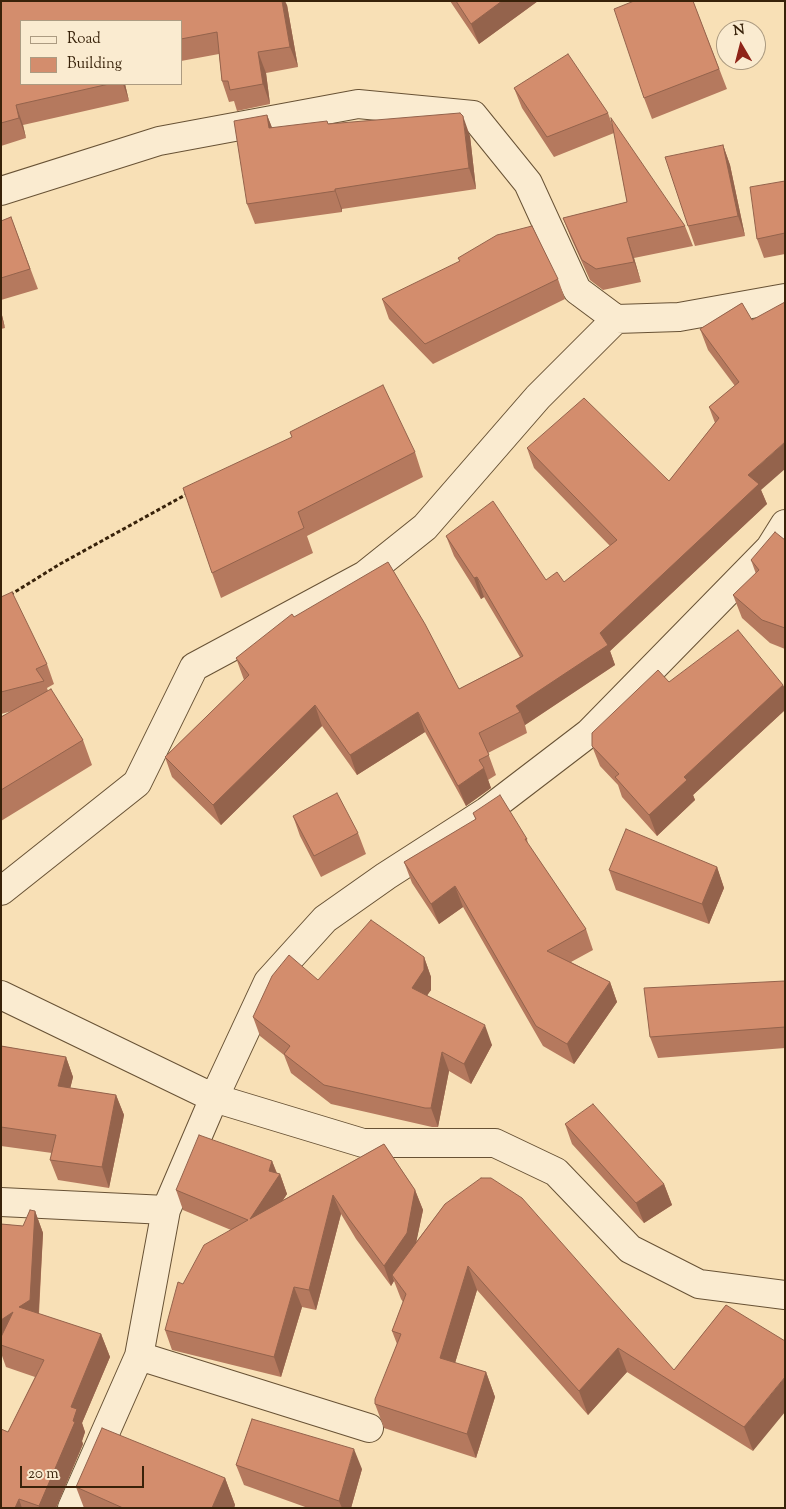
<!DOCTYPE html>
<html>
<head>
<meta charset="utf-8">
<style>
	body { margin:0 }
	#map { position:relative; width:786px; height:1509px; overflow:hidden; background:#f8e0b6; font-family:"Sorts Mill Goudy",serif }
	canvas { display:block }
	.frame { position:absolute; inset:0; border:2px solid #38220a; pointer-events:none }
	.legend { position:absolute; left:20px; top:20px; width:162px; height:65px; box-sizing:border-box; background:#faebd0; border:1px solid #ac9b81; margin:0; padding:6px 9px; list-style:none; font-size:15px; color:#38220a }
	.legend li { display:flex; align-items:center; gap:10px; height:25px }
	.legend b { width:25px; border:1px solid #ac9b81 }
	.north { position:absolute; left:716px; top:20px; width:50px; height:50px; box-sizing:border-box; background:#faebd0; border:1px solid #ac9b81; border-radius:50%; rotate:352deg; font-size:14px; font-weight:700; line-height:20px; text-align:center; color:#38220a }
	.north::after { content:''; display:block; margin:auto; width:18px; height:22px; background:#8f2418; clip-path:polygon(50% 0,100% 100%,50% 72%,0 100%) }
	.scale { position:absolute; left:20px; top:1466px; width:124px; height:22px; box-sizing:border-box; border:2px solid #38220a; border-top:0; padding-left:6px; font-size:15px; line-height:18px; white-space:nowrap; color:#38220a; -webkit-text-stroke:4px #faebd0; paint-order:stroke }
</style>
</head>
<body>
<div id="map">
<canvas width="786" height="1509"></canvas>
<div class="frame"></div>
<ul class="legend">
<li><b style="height:6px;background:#faebd0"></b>Road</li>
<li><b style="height:14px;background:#d38d6d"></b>Building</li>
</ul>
<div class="north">N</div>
<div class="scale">20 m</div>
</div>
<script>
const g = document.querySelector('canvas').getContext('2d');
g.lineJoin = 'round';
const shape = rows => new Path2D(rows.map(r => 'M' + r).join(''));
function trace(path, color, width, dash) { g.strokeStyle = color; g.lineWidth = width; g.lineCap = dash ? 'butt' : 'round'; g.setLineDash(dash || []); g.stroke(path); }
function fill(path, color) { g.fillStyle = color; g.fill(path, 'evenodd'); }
const minor = shape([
	[1,191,159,141,358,104,473,115,528,183,577,290,616,319,679,317,785,298],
	[1,891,137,783,194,667,365,575,425,527,538,397,616,319],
	[1,995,214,1098,363,1143,495,1143,556,1172,630,1249,699,1284,785,1295],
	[1,1202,166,1210],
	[139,1356,369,1428],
	[72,1508,139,1356,166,1210,214,1098,268,982,325,919,386,876,487,811,589,733,770,548,785,524]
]);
trace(minor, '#685235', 30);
trace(shape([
	[10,595,60,564,187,494]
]), '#38220a', 3, [4, 2.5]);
trace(minor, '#faebd0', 28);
fill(shape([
	[1,1,287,5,298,67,266,73,270,104,237,111,234,101,229,102,222,81,219,54,181,61,181,21,21,84,125,84,129,101,23,125,26,138,1,146],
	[450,1,538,1,479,44],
	[633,1,693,1,727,89,652,119,644,98],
	[514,88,608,113,613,127,685,226,693,246,634,258,641,282,603,290,590,280,571,238,563,218,627,202,614,133,554,157,522,108],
	[267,115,272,128,328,124,470,136,476,189,342,209,342,212,255,224,247,204],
	[723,145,730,165,745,236,695,246,688,226],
	[785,181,785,254,764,258,757,239],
	[11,217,38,289,1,300,1,221],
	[558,279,565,299,433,364,389,319,382,299],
	[742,303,761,490,767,504,610,651,615,665,525,725,527,733,488,753,496,775,488,780,491,788,466,806,425,732,357,775,322,726,221,825,172,777,165,757,244,680,236,658,294,617,459,689,520,657,484,597,481,599,454,556,446,536,546,580,564,582,610,546,534,468,527,448,669,481,715,423,709,407,735,386,708,350,700,329],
	[1,311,5,328,1,329],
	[290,432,415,452,423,477,307,536,313,553,221,598,212,573,292,437],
	[785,540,785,649,770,643,742,618,733,595,756,574,751,560],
	[1,597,47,664,54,684,47,688,48,691,83,740,92,765,1,821,1,717,12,711,1,714],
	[669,682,783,685,785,689,785,710,693,795,695,800,657,836,622,797,618,785,600,766,592,746],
	[473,813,527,839,528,844,586,929,593,950,571,962,610,982,617,1002,574,1064,543,1046,463,907,439,924,412,883,404,862,476,820],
	[293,816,358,833,366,854,321,877,300,836],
	[717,867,724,888,709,924,616,890,609,870],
	[424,957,431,977,431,990,427,995,492,1045,471,1084,449,1071,438,1127,432,1127,331,1104,291,1073,284,1055,260,1036,253,1017,318,980],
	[785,981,785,1048,658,1058,650,1037],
	[1,1046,66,1057,73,1077,70,1088,116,1095,124,1115,109,1188,58,1180,50,1160,52,1153,1,1146],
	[565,1124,664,1184,672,1205,644,1223,572,1144],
	[384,1144,415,1190,423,1210,416,1242,445,1204,674,1370,726,1305,753,1451,627,1372,588,1415,477,1290,455,1363,486,1372,495,1397,476,1458,384,1428,375,1404,397,1344,392,1331,403,1302,401,1299,394,1281,391,1286,356,1239,341,1214,316,1310,302,1307,281,1377,172,1350,165,1330,183,1284,231,1230,183,1210,176,1190,272,1161,277,1173,280,1174,287,1194,283,1200],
	[35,1211,43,1233,39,1314,101,1334,110,1357,82,1423,85,1432,82,1441,83,1444,56,1508,1,1508,8,1432,35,1377,6,1367,1,1353,1,1224,23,1226],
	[236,1465,362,1469,351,1508,308,1508,244,1485],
	[225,1478,235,1505,234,1508,84,1508,76,1487]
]), '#b5795e');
fill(shape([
	[282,1,285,1,287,5,298,67,290,47],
	[502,1,538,1,479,44,471,24],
	[258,52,266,73,270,104,263,84],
	[123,84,125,84,129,101],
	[16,105,23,125,26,138,19,118],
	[267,115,275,135,269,128],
	[463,116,470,136,476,189,469,168],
	[723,145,730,165,745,236,738,216],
	[335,189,342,209,342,212,335,191],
	[627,238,634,258,641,282,634,262],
	[1,311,5,328,1,316],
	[785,442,785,469,761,490,767,504,610,651,615,665,525,725,520,712,516,706,600,633,748,475],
	[477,577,484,597,481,599,474,578],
	[783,685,785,689,785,710,693,795,695,800,657,836,649,815,684,777],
	[315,705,322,726,221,825,213,805],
	[418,712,425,732,357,775,350,755],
	[484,768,491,788,466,806,458,786],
	[717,867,724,888,709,924,702,904],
	[455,886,463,907,439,924,431,904],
	[424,957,431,977,431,990,419,1007,412,988],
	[610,982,617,1002,574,1064,567,1044],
	[485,1025,492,1045,471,1084,464,1064],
	[442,1052,449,1071,438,1127,431,1108],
	[66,1057,73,1077,66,1106,58,1086],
	[116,1095,124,1115,109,1188,102,1167],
	[272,1161,278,1177,280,1174,287,1194,257,1239,250,1219,269,1171],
	[664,1184,672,1205,644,1223,636,1203],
	[415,1190,423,1210,414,1253,392,1275,394,1281,391,1286,384,1266],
	[333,1195,341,1214,316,1310,309,1290],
	[35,1211,43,1233,38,1323,19,1307],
	[468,1266,477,1290,449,1383,440,1358],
	[294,1287,302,1307,281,1377,274,1357],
	[13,1312,1,1345,1,1320],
	[101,1334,110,1357,82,1423,85,1432,82,1441,83,1444,56,1508,39,1508,39,1506,71,1407],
	[618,1348,627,1372,588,1415,579,1391],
	[486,1372,495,1397,476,1458,467,1434],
	[785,1377,785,1412,753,1451,744,1427],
	[354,1449,362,1469,351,1508,342,1508,339,1501],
	[225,1478,235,1505,234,1508,212,1508],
	[19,1499,22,1508,15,1508]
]), '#94634c');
const building = shape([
	[1,1,282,1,290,47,258,52,263,84,230,90,228,81,222,81,217,32,181,39,181,21,21,21,21,84,109,84,16,105,19,118,1,123,1,1],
	[456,1,502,1,471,24,456,1],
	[634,1,693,1,719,69,644,98,614,9,634,1],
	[568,54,608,113,547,137,514,88,568,54],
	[460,113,463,116,469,168,335,189,335,191,247,204,234,121,267,115,269,128,327,121,328,124,460,113],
	[611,118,685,226,627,238,634,262,596,269,582,260,563,218,627,202,611,118],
	[723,145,738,216,688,226,665,157,723,145],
	[785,181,785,233,757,239,750,187,785,181],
	[11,217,30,269,1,278,1,221,11,217],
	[532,226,558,279,425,344,382,299,460,261,458,258,497,235,532,226],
	[785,302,785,442,748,475,759,484,600,633,608,645,516,706,520,712,479,733,489,755,479,760,484,768,458,786,418,712,350,755,315,705,213,805,165,757,249,675,236,658,292,614,294,617,388,562,425,624,459,689,523,656,477,577,474,578,446,536,493,501,546,580,557,572,564,582,617,540,527,448,584,398,669,481,719,418,709,407,739,382,700,329,742,303,752,320,785,302],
	[383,385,415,452,298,512,304,528,212,573,183,488,292,437,290,432,383,385],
	[775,532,785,540,785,628,762,620,733,595,759,570,751,560,775,532],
	[12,592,47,664,36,669,44,681,1,692,1,597,12,592],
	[738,630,783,685,684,777,687,780,649,815,615,777,619,774,592,746,592,733,658,670,669,682,738,630],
	[51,689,83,740,1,790,1,717,51,689],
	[337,793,358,833,314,856,293,816,337,793],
	[500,795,527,839,525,839,586,929,547,951,610,982,567,1044,536,1026,455,886,431,904,404,862,476,819,473,813,500,795],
	[626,829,717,867,702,904,609,870,626,829],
	[371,920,424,957,424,970,412,988,485,1025,464,1064,442,1052,431,1108,425,1108,324,1085,284,1054,290,1046,253,1017,272,976,289,955,318,980,371,920],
	[785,981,785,1027,650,1037,644,988,785,981],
	[1,1046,66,1057,58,1086,116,1095,102,1167,50,1160,56,1135,1,1127,1,1046],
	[593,1104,664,1184,636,1203,565,1124,593,1104],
	[199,1135,272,1161,269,1171,280,1174,250,1219,384,1144,415,1190,407,1233,384,1266,349,1219,333,1195,309,1290,294,1287,274,1357,165,1330,178,1282,183,1284,204,1245,248,1220,176,1190,199,1135],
	[481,1178,491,1178,522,1198,674,1370,726,1305,785,1341,785,1377,744,1427,618,1348,579,1391,468,1266,440,1358,486,1372,467,1434,375,1404,375,1399,401,1334,392,1331,406,1294,392,1275,445,1204,481,1178],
	[30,1210,35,1211,30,1300,19,1307,101,1334,71,1407,77,1409,73,1421,75,1422,39,1506,19,1499,15,1508,1,1508,1,1429,8,1432,44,1360,1,1345,1,1337,13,1312,1,1320,1,1224,23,1226,30,1210],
	[252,1419,354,1449,339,1501,236,1465,252,1419],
	[102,1428,225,1478,212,1508,123,1508,76,1487,102,1428]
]);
fill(building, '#d38d6d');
trace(building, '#94634c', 1);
</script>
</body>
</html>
